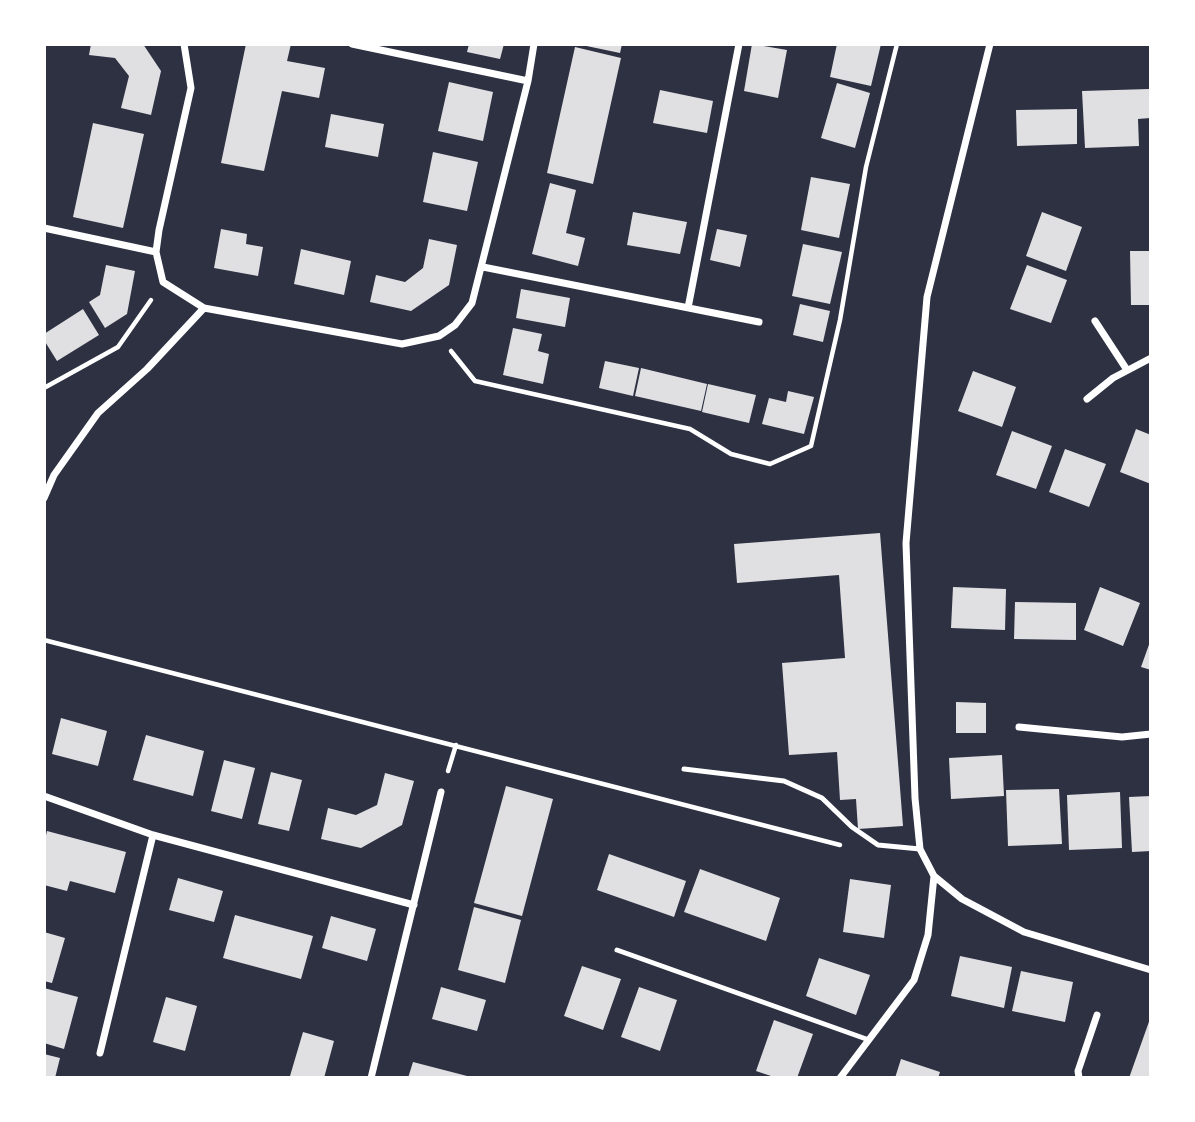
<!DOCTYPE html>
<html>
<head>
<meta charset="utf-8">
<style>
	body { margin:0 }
	#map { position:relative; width:1195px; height:1122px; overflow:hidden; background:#2d3142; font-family:"Alegreya Sans",sans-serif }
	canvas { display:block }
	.frame { position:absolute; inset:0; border:46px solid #fff; pointer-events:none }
</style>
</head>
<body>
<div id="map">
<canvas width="1195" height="1122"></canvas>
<div class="frame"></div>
</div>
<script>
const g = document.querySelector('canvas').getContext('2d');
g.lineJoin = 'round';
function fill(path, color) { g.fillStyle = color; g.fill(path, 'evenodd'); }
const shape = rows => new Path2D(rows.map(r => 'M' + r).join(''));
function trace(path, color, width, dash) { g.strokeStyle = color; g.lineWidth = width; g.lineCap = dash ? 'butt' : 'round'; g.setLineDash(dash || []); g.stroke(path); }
fill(shape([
	[91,44,143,44,161,71,151,115,121,108,129,76,115,58,89,55],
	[246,44,291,44,287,61,325,68,319,98,282,91,264,171,221,163],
	[469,44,504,44,500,59,467,52],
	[577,44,622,44,620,53],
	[752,44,787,50,778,98,744,91],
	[837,44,881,44,871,86,830,77],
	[575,47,621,58,593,184,547,173],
	[449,82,493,92,483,141,438,131],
	[837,83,870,93,855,148,821,138],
	[1149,89,1150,118,1138,119,1139,146,1085,148,1082,91],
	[660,90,713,101,707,133,653,123],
	[1077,109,1077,144,1017,146,1016,110],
	[331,114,384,124,378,157,325,147],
	[93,123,144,134,123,228,73,217],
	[433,152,478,162,467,211,423,202],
	[811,177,850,184,839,238,801,230],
	[550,183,576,190,566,233,585,238,578,266,532,254],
	[633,212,687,222,680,254,627,245],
	[1042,212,1082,227,1066,271,1026,256],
	[221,229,247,234,246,244,263,247,258,276,214,268],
	[717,229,747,235,740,267,710,260],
	[429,239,457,245,449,285,411,311,370,302,376,275,405,282,423,268],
	[803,244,842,252,830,304,792,296],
	[301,249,351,261,344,295,294,284],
	[1130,251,1151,251,1151,305,1131,305],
	[106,265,135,271,127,314,105,328,89,302,100,295],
	[1027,265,1067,280,1051,323,1010,309],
	[521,289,570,298,565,327,516,318],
	[800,304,830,311,823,342,793,335],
	[83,309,99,335,57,361,44,340,44,334],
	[513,328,542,334,538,351,549,354,543,384,503,375],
	[605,361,639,368,633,396,599,388],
	[641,368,707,384,701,411,635,396],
	[973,371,1016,387,1002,427,958,411],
	[708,384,756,395,749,423,702,412],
	[788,391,814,397,804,434,762,424,769,398,786,402],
	[1136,429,1151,435,1151,484,1120,472],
	[1012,431,1052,446,1036,489,996,475],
	[1065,449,1106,464,1089,507,1049,492],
	[880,533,903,826,858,829,856,799,840,800,837,752,789,755,782,663,845,658,839,575,737,583,734,544],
	[953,587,1006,589,1005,630,951,628],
	[1100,587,1140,603,1123,646,1084,630],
	[1015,602,1076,603,1076,640,1014,639],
	[1151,639,1151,670,1141,667],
	[956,702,986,703,986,733,956,733],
	[61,718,107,731,98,766,52,754],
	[146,735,204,751,193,796,133,780],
	[1002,755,1004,796,951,799,949,758],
	[224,760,255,768,242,819,211,811],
	[271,772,302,780,289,831,258,824],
	[385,773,414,781,402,825,361,848,321,839,328,808,356,815,377,805],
	[506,786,553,799,522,916,474,903],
	[1059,789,1062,844,1008,846,1006,790],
	[1120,792,1122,848,1069,850,1067,795],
	[1151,796,1151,851,1132,852,1129,797],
	[47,831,126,852,115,893,70,881,67,891,44,885,44,844],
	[609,854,686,881,674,917,597,890],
	[700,869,780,898,766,941,684,912],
	[178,878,223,891,214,922,169,910],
	[850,879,891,885,884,938,843,932],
	[474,907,521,920,505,983,458,970],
	[235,915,313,936,301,979,223,958],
	[331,916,376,929,367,961,322,948],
	[44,932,65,938,52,983,44,981],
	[960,956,1012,967,1004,1008,951,996],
	[819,958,870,975,856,1015,806,996],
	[582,966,621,979,603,1030,564,1016],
	[1021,971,1073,982,1065,1022,1012,1011],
	[441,987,486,1000,477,1031,432,1019],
	[639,987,677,1000,660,1051,621,1037],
	[44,988,78,997,64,1049,44,1043],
	[166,997,197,1006,185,1051,153,1042],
	[1151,1016,1151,1078,1129,1078],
	[774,1020,813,1034,797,1078,777,1078,756,1071],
	[303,1032,334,1041,324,1078,290,1076],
	[44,1054,60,1058,55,1078,44,1078],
	[901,1059,940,1072,938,1078,895,1078],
	[413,1062,471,1077,471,1078,408,1078]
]), '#e0e0e3');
trace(shape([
	[451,351,475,381,690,429,731,454,770,464,811,446,840,320,866,167,897,44],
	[44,388,118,347,151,300],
	[44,640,840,845],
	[448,771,456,745]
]), '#fff', 4.5);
trace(shape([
	[684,769,784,781,822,798,852,827,878,845,920,849],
	[617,950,869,1040]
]), '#fff', 5);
trace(shape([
	[184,44,191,88,159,230,156,252,163,282,204,308,402,344,439,336,455,325,472,303,528,81,534,44],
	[352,44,528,81],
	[990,44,927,297,906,543,915,798,920,849,934,876,962,899,1024,932,1151,970],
	[44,228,156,252],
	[483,267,759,322],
	[688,308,739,44],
	[1095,321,1127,370],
	[1087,399,1113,378,1151,358],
	[44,498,54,475,98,413,147,369,204,308],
	[1019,727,1122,737,1151,734],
	[44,796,153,835,414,905],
	[100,1053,153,835],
	[371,1078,441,792],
	[840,1078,914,980,928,935,934,876],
	[1079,1078,1078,1071,1097,1015]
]), '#fff', 7);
</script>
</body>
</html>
